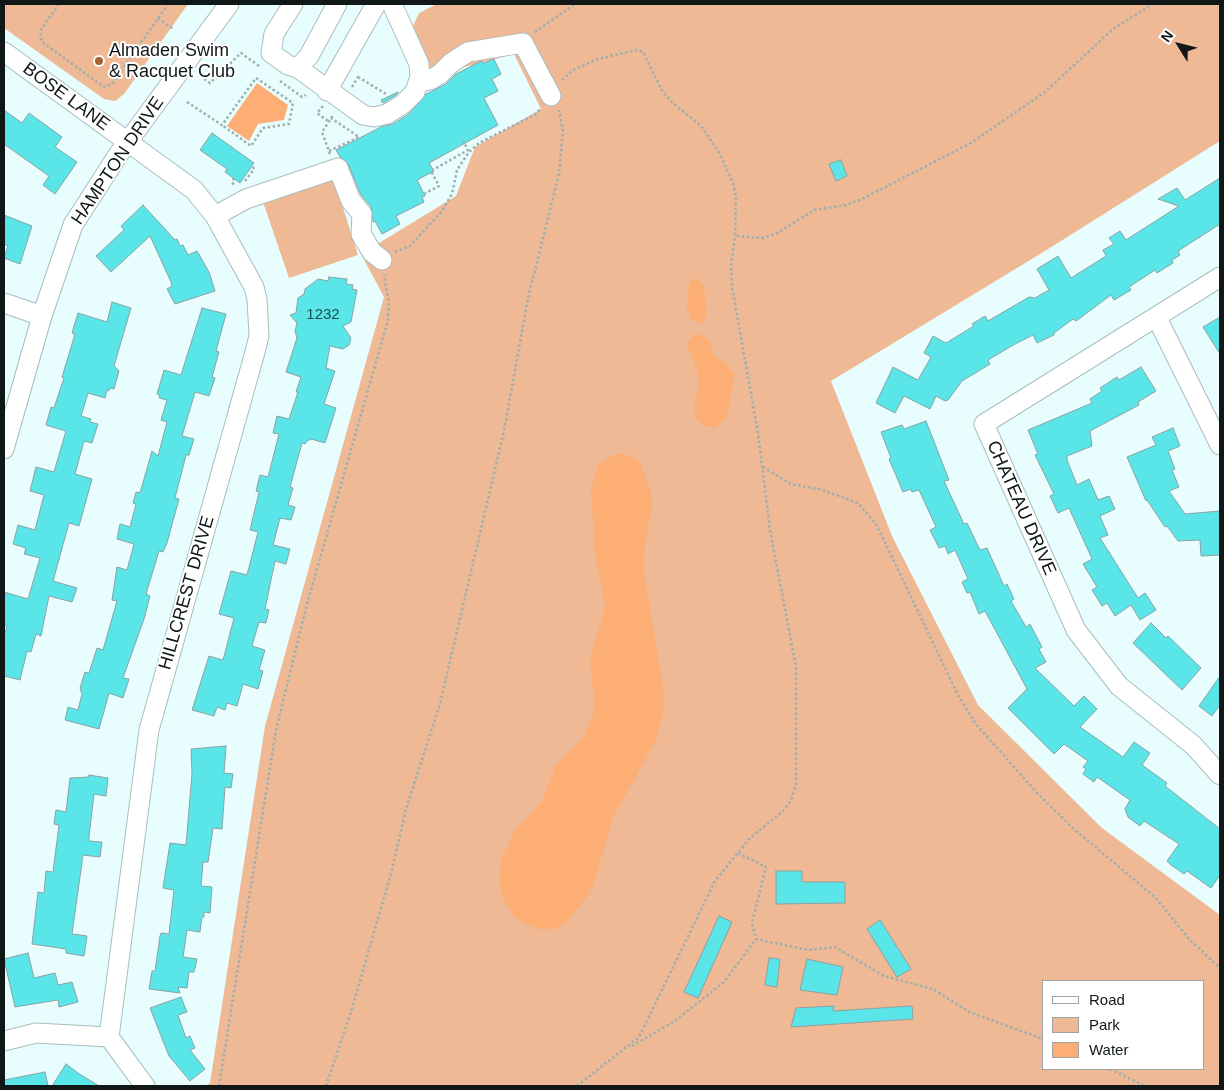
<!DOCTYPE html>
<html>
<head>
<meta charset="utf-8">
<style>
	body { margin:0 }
	#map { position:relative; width:1224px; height:1090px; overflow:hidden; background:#e8fefe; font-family:Helvetica,sans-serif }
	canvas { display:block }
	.frame { position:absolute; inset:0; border:5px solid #101717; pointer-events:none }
	.legend { position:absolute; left:1042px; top:980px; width:162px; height:90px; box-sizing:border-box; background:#fff; border:1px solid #9fa2a2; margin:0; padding:6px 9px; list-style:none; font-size:15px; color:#101717 }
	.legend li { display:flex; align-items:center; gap:10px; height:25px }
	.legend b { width:25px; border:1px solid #9fa2a2 }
	.north { position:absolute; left:1154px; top:20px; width:50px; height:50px; -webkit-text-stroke:4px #fff; paint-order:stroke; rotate:306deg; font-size:14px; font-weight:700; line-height:20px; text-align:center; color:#101717 }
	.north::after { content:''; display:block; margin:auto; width:18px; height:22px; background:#101717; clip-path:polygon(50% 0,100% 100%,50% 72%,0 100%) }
</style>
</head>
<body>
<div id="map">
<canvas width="1224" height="1090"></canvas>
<div class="frame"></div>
<ul class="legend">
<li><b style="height:6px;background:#fff"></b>Road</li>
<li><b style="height:14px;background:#eeb994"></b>Park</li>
<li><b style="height:14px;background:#fdae74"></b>Water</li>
</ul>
<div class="north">N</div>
</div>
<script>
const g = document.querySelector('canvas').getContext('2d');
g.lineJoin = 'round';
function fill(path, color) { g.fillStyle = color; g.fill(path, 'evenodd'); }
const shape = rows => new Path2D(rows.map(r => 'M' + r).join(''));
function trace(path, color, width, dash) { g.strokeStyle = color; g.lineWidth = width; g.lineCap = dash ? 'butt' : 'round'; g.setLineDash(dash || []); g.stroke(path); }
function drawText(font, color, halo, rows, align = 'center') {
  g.font = font + ' Helvetica,sans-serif'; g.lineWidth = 4; g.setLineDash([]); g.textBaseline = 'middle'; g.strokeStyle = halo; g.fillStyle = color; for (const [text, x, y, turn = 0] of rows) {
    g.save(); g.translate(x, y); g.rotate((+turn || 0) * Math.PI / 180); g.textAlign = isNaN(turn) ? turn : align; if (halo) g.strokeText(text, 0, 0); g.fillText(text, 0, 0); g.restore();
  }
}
fill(shape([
	[4,4,188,4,124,94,115,101,104,99,4,28],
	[437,4,1220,4,1220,141,1045,251,831,381,892,536,978,705,1102,828,1220,915,1220,1086,205,1086,210,1083,265,726,384,297,361,254,456,196,475,147,541,109,514,54,430,76,413,26,419,13],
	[1043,981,1203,981,1203,1069,1043,1069],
	[333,176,358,255,289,278,262,199]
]), '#eeb994');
fill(shape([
	[257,83,288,105,284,120,258,124,249,141,227,126],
	[697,278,704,286,707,314,702,322,697,323,691,319,687,310,689,285,693,279],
	[699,334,708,339,715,357,729,366,735,375,726,418,715,428,701,424,696,419,694,409,699,377,687,344,692,336],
	[616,453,628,455,640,462,651,491,652,503,645,546,644,572,664,694,663,716,656,740,614,816,593,885,586,898,566,923,553,929,536,929,515,918,506,904,499,884,501,860,515,830,542,801,556,765,583,737,595,711,590,661,605,606,595,555,591,490,598,466]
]), '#fdae74');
const building = shape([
	[494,59,501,74,492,79,498,91,484,98,498,125,429,163,434,171,417,180,425,196,422,197,424,202,396,216,400,224,382,234,375,221,373,222,371,207,361,195,348,164,340,157,336,150,381,127,393,124,409,114,426,94,446,84,456,74,481,61,484,63,494,59],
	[398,92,396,95,383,103,381,100,398,92],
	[4,110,22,123,29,113,62,137,55,147,77,162,55,194,43,185,49,176,4,144,4,110],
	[212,133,254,163,240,183,225,172,227,169,200,150,212,133],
	[841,160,847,176,836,181,829,164,841,160],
	[1220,178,1220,224,1178,251,1180,255,1172,260,1173,263,1157,273,1155,270,1129,287,1131,290,1114,300,1111,295,1076,321,1073,319,1054,333,1054,335,1037,343,1033,335,1015,344,988,360,990,364,962,381,948,400,945,401,936,396,930,409,904,396,895,413,876,403,893,367,918,380,931,357,924,353,933,336,946,343,974,326,972,324,985,316,988,321,1029,297,1035,298,1049,290,1037,269,1058,256,1071,278,1106,256,1103,250,1114,244,1109,238,1120,231,1126,240,1179,206,1158,199,1177,188,1185,200,1220,178],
	[143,205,175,240,177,239,180,246,183,245,188,255,197,251,209,272,215,291,175,304,167,289,172,286,171,282,150,236,111,272,96,256,124,230,121,226,143,205],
	[4,215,32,226,20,264,4,258,8,246,4,244,4,215],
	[329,277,347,279,346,284,353,285,352,289,357,290,351,322,343,326,351,338,349,345,343,349,330,346,326,368,335,371,324,404,336,408,325,443,311,439,307,441,305,444,302,443,290,487,293,488,288,505,295,507,291,520,280,518,273,545,290,549,286,564,275,561,265,609,269,610,266,623,259,622,252,646,265,650,259,670,263,671,258,689,243,684,237,706,227,703,225,710,217,707,214,716,192,710,209,656,223,660,234,618,219,614,231,571,247,575,258,532,250,530,259,492,256,491,260,475,268,477,279,434,273,433,277,416,289,419,298,392,296,392,301,377,286,372,297,338,295,331,297,323,290,315,296,313,298,298,304,294,305,289,318,279,328,281,329,277],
	[112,302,131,308,114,366,119,371,114,389,110,388,109,391,107,390,105,398,88,393,81,416,91,419,90,422,98,424,92,443,84,441,75,474,92,479,79,526,69,523,53,581,77,588,72,602,49,596,41,636,36,634,31,652,27,651,20,680,4,676,4,636,7,626,4,625,4,592,28,599,40,558,24,554,26,548,13,544,18,525,35,530,44,495,30,491,36,467,54,472,66,431,46,425,51,407,54,408,64,378,62,377,75,334,72,333,78,313,107,322,112,302],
	[202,308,226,314,216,351,219,352,212,377,215,378,209,396,195,392,182,436,194,439,189,455,186,455,175,498,179,499,167,543,163,552,159,551,146,594,150,596,144,619,123,678,129,679,123,698,109,693,99,729,65,720,68,707,78,710,82,694,80,688,85,672,89,673,97,648,103,650,117,601,112,600,117,567,127,570,134,544,117,539,120,524,130,527,136,504,133,503,136,492,140,493,152,451,158,456,167,422,161,420,167,400,159,398,160,395,157,394,164,370,181,375,202,308],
	[1220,317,1220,354,1203,327,1220,317],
	[1141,367,1156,391,1138,402,1139,405,1090,431,1092,446,1067,456,1067,460,1077,485,1089,479,1098,500,1109,496,1115,509,1100,516,1108,535,1100,538,1138,598,1145,593,1156,610,1140,620,1131,605,1115,616,1107,603,1102,606,1092,590,1097,587,1083,564,1092,559,1069,508,1058,513,1050,496,1054,494,1035,455,1038,454,1028,430,1092,403,1090,399,1102,391,1100,388,1117,377,1119,380,1141,367],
	[926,421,949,480,944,481,964,524,967,523,980,550,987,548,1004,586,1007,584,1014,599,1011,601,1026,627,1030,624,1042,647,1039,649,1046,662,1035,668,1074,706,1084,696,1097,709,1080,727,1123,757,1134,742,1150,753,1142,765,1167,783,1165,786,1220,829,1220,875,1211,888,1187,871,1184,874,1171,865,1167,861,1179,844,1144,821,1140,826,1128,817,1125,809,1130,800,1097,777,1094,782,1083,774,1086,769,1083,767,1088,761,1064,744,1054,754,1008,708,1027,689,985,611,979,614,970,592,967,593,962,582,968,579,955,550,948,554,945,546,939,548,930,530,936,527,919,490,912,492,911,489,903,492,889,459,891,458,881,432,902,425,904,429,926,421],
	[1173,428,1180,446,1168,451,1175,469,1172,470,1179,487,1169,491,1185,514,1220,511,1220,555,1201,556,1200,540,1178,541,1167,526,1165,527,1147,500,1146,501,1127,457,1156,445,1152,437,1173,428],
	[1151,623,1166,638,1168,636,1201,668,1182,690,1133,643,1151,623],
	[1220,676,1220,705,1212,716,1199,706,1220,676],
	[226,746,224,773,233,774,231,788,225,787,222,829,213,828,208,862,203,862,201,886,212,887,210,913,204,912,204,917,202,917,200,932,187,930,183,957,197,959,194,972,189,972,187,988,178,987,180,993,149,989,152,971,155,971,160,936,161,933,169,934,174,890,163,888,170,843,186,845,192,774,191,749,226,746],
	[89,775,108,778,106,796,94,794,89,836,89,841,102,842,100,857,83,855,72,934,87,936,84,956,66,953,66,949,32,944,38,892,44,893,46,871,53,872,59,825,54,824,56,810,66,812,70,778,89,777,89,775],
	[776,871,802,871,802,882,845,882,845,903,776,904,776,871],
	[719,916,732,922,698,998,684,992,719,916],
	[880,920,911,969,897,977,867,929,880,920],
	[28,953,34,978,55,973,58,985,72,982,78,1002,59,1007,58,1000,15,1007,4,959,28,953],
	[769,958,780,959,777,987,765,985,769,958],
	[807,959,843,967,837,995,800,990,807,959],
	[181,997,187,1012,178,1015,186,1038,190,1036,195,1048,190,1050,205,1069,190,1081,169,1056,150,1008,181,997],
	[834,1006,833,1011,912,1006,913,1019,791,1027,796,1008,834,1006],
	[66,1064,78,1073,99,1086,52,1086,66,1064],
	[45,1072,48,1086,4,1086,4,1080,45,1072]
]);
fill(building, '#5ae6e9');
trace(building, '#8ca1a1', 1);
const minor = shape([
	[293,4,274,34,271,53,288,65,298,68,309,56,337,4],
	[4,52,194,190,215,216,254,287,257,299,259,336,255,352,149,730,109,1037,145,1086],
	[298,68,363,115,374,117,387,114,403,104,415,92,420,77,419,64,392,4],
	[418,82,430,80,440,74,451,63,468,52,523,43,551,96],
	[327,91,376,4],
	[215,216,246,199,338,168,351,201,362,214,361,234,372,252,382,260],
	[1220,277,984,424,1076,630,1119,686,1193,745,1220,775],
	[4,303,42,316],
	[1157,318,1220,445],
	[4,449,42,316,73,225,118,155,229,4],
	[4,1041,36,1033,109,1037]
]);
trace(minor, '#a8bdbd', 21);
trace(shape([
	[59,4,40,31,42,42,104,87,112,84,168,4],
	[158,18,173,29],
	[535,32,575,4],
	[358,77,386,94],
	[204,79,210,83,241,53,259,66],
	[562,80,573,70,598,59,636,50,643,52,662,91,674,104,701,126,720,154,733,183,736,197,735,236,762,238,776,234,814,210,846,205,860,200,971,143,1045,92,1113,29,1153,4],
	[280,81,302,97,306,95],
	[352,87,358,77,356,75],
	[187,102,222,125,256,78,293,103,289,124,263,128,251,146,222,125],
	[323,106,317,113,328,121],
	[463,140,468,151],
	[329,151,359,137,331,118],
	[330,154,322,132,334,114],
	[234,178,232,182,235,186],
	[245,181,254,169,252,165],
	[424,194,439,186,431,171,468,150],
	[395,252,410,246,442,211,452,194,457,170,469,152,479,143,536,114,541,108],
	[763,467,791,484,823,490,858,503,876,524,958,695,975,723,1037,793,1075,830,1156,898,1189,939,1220,968],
	[738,853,766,867,752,923,756,939,808,950,835,947,884,976,933,989,969,1012,1043,1039],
	[632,1046,675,1021,724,982,756,939],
	[1110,1069,1145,1086],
	[219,1086,276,730,307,604,388,320,389,303,384,275],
	[326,1086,350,1015,391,874,406,809,440,704,504,431,528,298,559,174,563,131,559,110],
	[577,1086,639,1037,715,881,750,838,782,812,791,800,796,785,796,667,770,530,758,433,732,287,731,265,735,236]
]), '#9eafaf', 2.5, [2.5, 2.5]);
trace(minor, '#fff', 19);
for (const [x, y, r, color] of [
	[99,61,5,"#a56430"]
]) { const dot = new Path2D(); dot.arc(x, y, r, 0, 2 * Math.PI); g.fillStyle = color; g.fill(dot); trace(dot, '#fff', 2); }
drawText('15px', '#224b4c', null, [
	["1232",323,315]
]);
drawText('18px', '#101717', '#fff', [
	["Almaden Swim",109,51],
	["& Racquet Club",109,72]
], 'left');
drawText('18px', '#101717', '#fff', [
	["BOSE LANE",66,97,36],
	["HAMPTON DRIVE",118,161,-56],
	["CHATEAU DRIVE",1021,508,66],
	["HILLCREST DRIVE",187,593,-74]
]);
</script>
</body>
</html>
